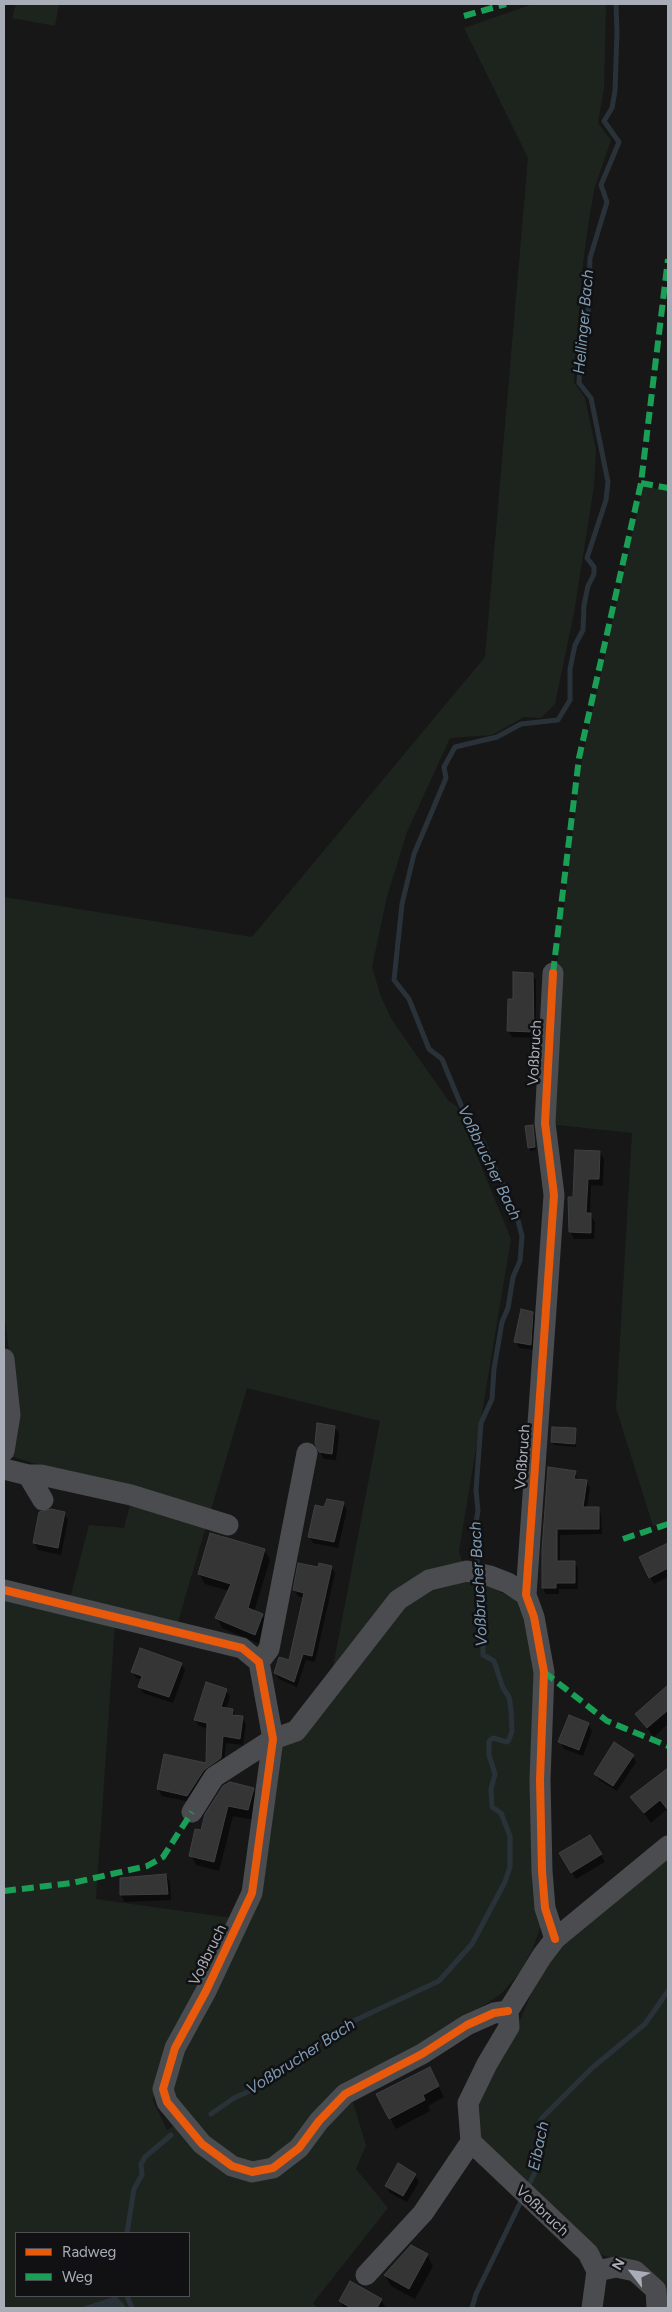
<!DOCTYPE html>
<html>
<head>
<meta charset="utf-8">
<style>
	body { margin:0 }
	#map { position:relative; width:672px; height:2312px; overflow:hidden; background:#171717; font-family:Figtree,sans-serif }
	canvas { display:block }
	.frame { position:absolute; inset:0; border:5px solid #a8adb8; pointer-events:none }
	.legend { position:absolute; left:15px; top:2232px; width:175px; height:65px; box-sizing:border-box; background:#111113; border:1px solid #4d4f55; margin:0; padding:6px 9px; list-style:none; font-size:15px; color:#a8adb8 }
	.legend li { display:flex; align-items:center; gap:10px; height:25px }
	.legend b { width:25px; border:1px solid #4d4f55 }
	.north { position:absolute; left:607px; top:2247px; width:50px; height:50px; -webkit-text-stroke:4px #111113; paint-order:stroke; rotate:300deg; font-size:14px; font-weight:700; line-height:20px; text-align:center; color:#a8adb8 }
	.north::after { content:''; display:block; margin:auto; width:18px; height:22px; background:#a8adb8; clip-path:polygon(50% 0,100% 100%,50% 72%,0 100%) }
</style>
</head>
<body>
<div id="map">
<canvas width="672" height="2312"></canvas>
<div class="frame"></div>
<ul class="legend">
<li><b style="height:6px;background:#e8590c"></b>Radweg</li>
<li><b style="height:6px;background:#1a9f57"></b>Weg</li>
</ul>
<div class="north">N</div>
</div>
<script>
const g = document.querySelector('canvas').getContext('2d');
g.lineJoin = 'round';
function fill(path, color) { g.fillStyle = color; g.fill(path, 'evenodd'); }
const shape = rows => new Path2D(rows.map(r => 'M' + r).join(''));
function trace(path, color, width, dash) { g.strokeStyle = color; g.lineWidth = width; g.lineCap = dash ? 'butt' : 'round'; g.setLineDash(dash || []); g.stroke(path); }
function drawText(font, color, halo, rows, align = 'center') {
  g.font = font + ' Figtree,sans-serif'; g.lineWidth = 5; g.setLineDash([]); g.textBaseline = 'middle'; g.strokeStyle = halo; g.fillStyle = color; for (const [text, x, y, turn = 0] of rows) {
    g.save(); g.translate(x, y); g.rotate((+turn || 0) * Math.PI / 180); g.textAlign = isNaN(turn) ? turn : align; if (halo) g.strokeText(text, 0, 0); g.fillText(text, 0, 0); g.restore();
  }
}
fill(shape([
	[16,4,59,4,55,26,12,18],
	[533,4,606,4,604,88,598,123,611,140,594,190,588,226,582,272,574,382,585,398,596,450,594,486,574,613,555,704,541,718,524,717,492,735,450,738,407,832,387,897,372,967,381,997,392,1020,448,1100,457,1107,511,1239,459,1551,463,1565,438,1569,332,1672,380,1421,247,1388,177,1625,70,1598,89,1525,124,1528,133,1493,10,1456,11,1366,4,1312,4,897,252,937,485,657,528,158,464,28],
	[643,486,668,491,668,1522,653,1526,616,1408,632,1133,548,1124,556,973,582,758],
	[476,1579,517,1601,528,1618,536,1672,541,1925,533,1948,520,1972,502,1993,457,2024,348,2086,366,2145,356,2169,388,2208,313,2303,318,2308,127,2308,116,2297,79,2308,4,2308,4,1593,115,1623,96,1899,232,1918,158,2067,153,2101,167,2130,186,2118,169,2093,168,2073,243,1921,282,1745,399,1603,429,1583],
	[16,2233,189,2233,189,2296,16,2296],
	[668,1852,668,2308,663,2308,619,2260,601,2255,484,2151,475,2105,517,2027,546,1960]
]), '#1d241e');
fill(shape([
	[116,2296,127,2308,79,2308]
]), '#2a3239');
fill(shape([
	[532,974,536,980,536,1038,512,1037,508,1031,509,1000,514,1000],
	[532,1127,536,1150,531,1151,529,1148],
	[600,1152,604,1159,603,1186,591,1185,590,1215,595,1222,594,1239,574,1239,570,1232,574,1198],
	[533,1313,536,1319,534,1350,519,1348,516,1341],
	[334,1427,339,1434,336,1460,324,1459,320,1452],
	[575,1430,576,1447,554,1445,552,1442],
	[575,1472,578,1480,586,1481,590,1487,587,1508,598,1508,601,1514,602,1534,560,1535,560,1562,574,1562,578,1568,578,1589,559,1589,559,1594,546,1594,543,1588,543,1550],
	[343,1503,347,1510,338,1548,313,1543,309,1536,325,1508],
	[64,1513,68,1520,61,1555,38,1550,34,1543],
	[664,1546,668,1552,668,1577,654,1584,650,1577],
	[264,1550,270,1560,254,1612,262,1615,268,1625,260,1644,222,1628,217,1618,229,1591,205,1584,199,1574],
	[332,1567,335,1573,315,1662,306,1660,297,1687,279,1679,275,1673,290,1661,304,1598,298,1596,294,1590],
	[181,1664,185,1670,173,1703,143,1693,140,1687,142,1680,136,1678,133,1672],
	[668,1687,668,1724,654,1737,636,1714],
	[226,1690,230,1697,226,1709,232,1710,236,1716,242,1717,246,1724,243,1745,226,1743,224,1765,191,1802,162,1796,158,1789,207,1765,208,1729,199,1726,195,1720],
	[588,1724,592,1731,583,1756,564,1749,560,1742],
	[633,1756,636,1762,617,1791,599,1780,595,1774],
	[668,1770,668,1812,666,1810,651,1823,632,1797],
	[253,1789,258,1799,254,1820,233,1816,219,1871,196,1865,191,1855,206,1815],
	[590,1836,605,1862,576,1879,561,1854],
	[166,1875,170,1882,171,1900,125,1902,121,1895,121,1879],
	[435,2079,444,2097,428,2106,430,2111,396,2129,390,2118],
	[415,2175,419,2182,407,2202,390,2193,386,2186],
	[427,2255,433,2266,415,2299,391,2286,385,2275],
	[381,2300,386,2308,344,2308,340,2301]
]), '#0007');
trace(shape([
	[478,1568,474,1534,478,1511,476,1490,481,1423,492,1399,494,1369,502,1322,508,1308,513,1277,520,1261,522,1236,516,1213,483,1142,468,1122,442,1059,429,1049,409,999,394,980,402,904,414,854,446,778,444,767,455,747,497,737,521,724,558,720,570,700,570,669,575,645,583,630,584,605,588,586,594,574,594,567,587,558,606,500,608,482,591,398,579,383,580,362,588,315,590,258,607,202,601,185,619,142,604,121,612,108,615,91,617,32,616,4],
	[211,2114,234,2098,254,2089,347,2024,439,1981,472,1944,505,1882,510,1867,510,1836,501,1813,492,1807,491,1789,495,1774,489,1755,489,1741,493,1738,507,1742,509,1740,512,1731,511,1709,509,1697,503,1688,494,1661,483,1655,483,1613,479,1579],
	[528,2187,535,2172,541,2119,592,2068,645,2024,668,1991],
	[127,2233,134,2189,142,2175,141,2164,145,2157,171,2135],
	[127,2296,132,2308],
	[472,2308,476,2294,523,2197]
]), '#2a3239', 5);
const building = shape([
	[513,972,533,973,534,1032,507,1031,508,999,513,999,513,972],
	[533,1125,535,1147,528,1148,525,1126,533,1125],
	[575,1150,600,1151,599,1179,588,1179,586,1213,591,1213,591,1233,569,1232,568,1197,573,1197,575,1150],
	[521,1309,533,1312,531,1345,514,1342,521,1309],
	[317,1423,335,1426,332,1454,319,1452,315,1443,317,1423],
	[552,1427,576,1428,575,1444,551,1442,552,1427],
	[548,1467,576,1471,574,1479,587,1480,583,1507,599,1507,599,1529,557,1529,557,1561,575,1561,575,1583,556,1583,556,1588,542,1588,542,1550,548,1467],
	[327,1499,344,1502,334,1542,308,1537,315,1505,324,1507,327,1499],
	[51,1509,65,1512,58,1548,33,1543,39,1512,51,1509],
	[210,1533,265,1549,248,1608,263,1614,255,1635,215,1618,231,1584,198,1574,210,1533],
	[668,1543,668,1568,649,1578,639,1557,668,1543],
	[298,1563,318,1567,319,1563,332,1566,312,1656,303,1654,294,1682,274,1673,279,1657,289,1660,304,1593,293,1590,298,1563],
	[140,1648,182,1663,169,1697,138,1687,142,1676,131,1672,140,1648],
	[206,1682,227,1689,221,1707,233,1709,232,1715,243,1716,240,1739,223,1736,221,1758,204,1770,187,1796,157,1789,164,1754,206,1763,207,1723,194,1720,206,1682],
	[668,1685,668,1710,647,1728,635,1714,668,1685],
	[569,1715,589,1723,579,1750,558,1742,569,1715],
	[614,1742,634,1755,613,1786,594,1774,614,1742],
	[668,1768,668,1810,660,1800,644,1813,630,1797,668,1768],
	[230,1782,254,1788,248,1810,228,1806,214,1862,189,1856,195,1829,201,1830,205,1814,223,1786,230,1782],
	[590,1835,602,1854,571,1873,559,1853,590,1835],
	[166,1874,168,1894,120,1895,120,1878,166,1874],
	[430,2067,439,2086,423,2095,425,2100,389,2119,376,2094,430,2067],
	[398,2163,416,2174,403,2196,385,2186,398,2163],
	[411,2245,428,2254,409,2289,384,2275,411,2245],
	[350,2281,382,2299,377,2308,351,2308,339,2301,350,2281]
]);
fill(building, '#353536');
trace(building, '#3f4043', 1);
trace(shape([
	[553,973,545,1123,554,1195,526,1595,534,1617,544,1672,540,1780,542,1871,545,1908,555,1939],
	[4,1359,10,1415,4,1451],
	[4,1469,28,1475,43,1500],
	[28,1475,41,1475,131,1495,228,1525],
	[4,1590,242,1648,259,1662,273,1739,252,1893,206,1991,175,2048,163,2089,167,2102,202,2144,232,2166,252,2172,273,2168,299,2148,319,2121,345,2094,422,2054,467,2025,494,2013,508,2011],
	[259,1662,269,1649,307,1453],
	[192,1812,214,1777,273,1739,296,1731,398,1600,429,1580,467,1571,490,1576,508,1583,526,1595],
	[597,2271,616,2267,635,2271,656,2290,657,2308],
	[366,2275,423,2213,471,2142],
	[592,2308,597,2271,588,2253,471,2142,468,2103,487,2064,509,2027,508,2011,542,1956,555,1939,668,1846]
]), '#4b4c50', 21);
trace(shape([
	[464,16,506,4],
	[641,483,668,488],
	[553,973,579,758,641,483,668,259],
	[623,1539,668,1524],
	[544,1672,607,1721,668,1746],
	[4,1891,72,1883,147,1866,163,1857,192,1812]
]), '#1a9f57', 6, [12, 6]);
trace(shape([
	[553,973,545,1123,554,1195,526,1595,534,1617,544,1672,540,1780,542,1871,545,1908,555,1939],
	[4,1590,242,1648,259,1662,273,1739,252,1893,206,1991,175,2048,163,2089,167,2102,202,2144,232,2166,252,2172,273,2168,299,2148,319,2121,345,2094,422,2054,467,2025,494,2013,508,2011]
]), '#e8590c', 8);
drawText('15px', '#a8adb8', '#111113', [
	["Voßbruch",535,1053,-87],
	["Voßbruch",523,1457,-86],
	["Voßbruch",208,1955,-64],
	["Voßbruch",542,2211,43]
]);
drawText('italic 16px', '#7f9bb3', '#111113', [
	["Hellinger Bach",584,322,-85],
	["Voßbrucher Bach",489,1163,64],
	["Voßbrucher Bach",479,1584,-93],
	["Voßbrucher Bach",301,2057,-33],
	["Eibach",539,2146,-78]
]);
</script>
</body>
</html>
